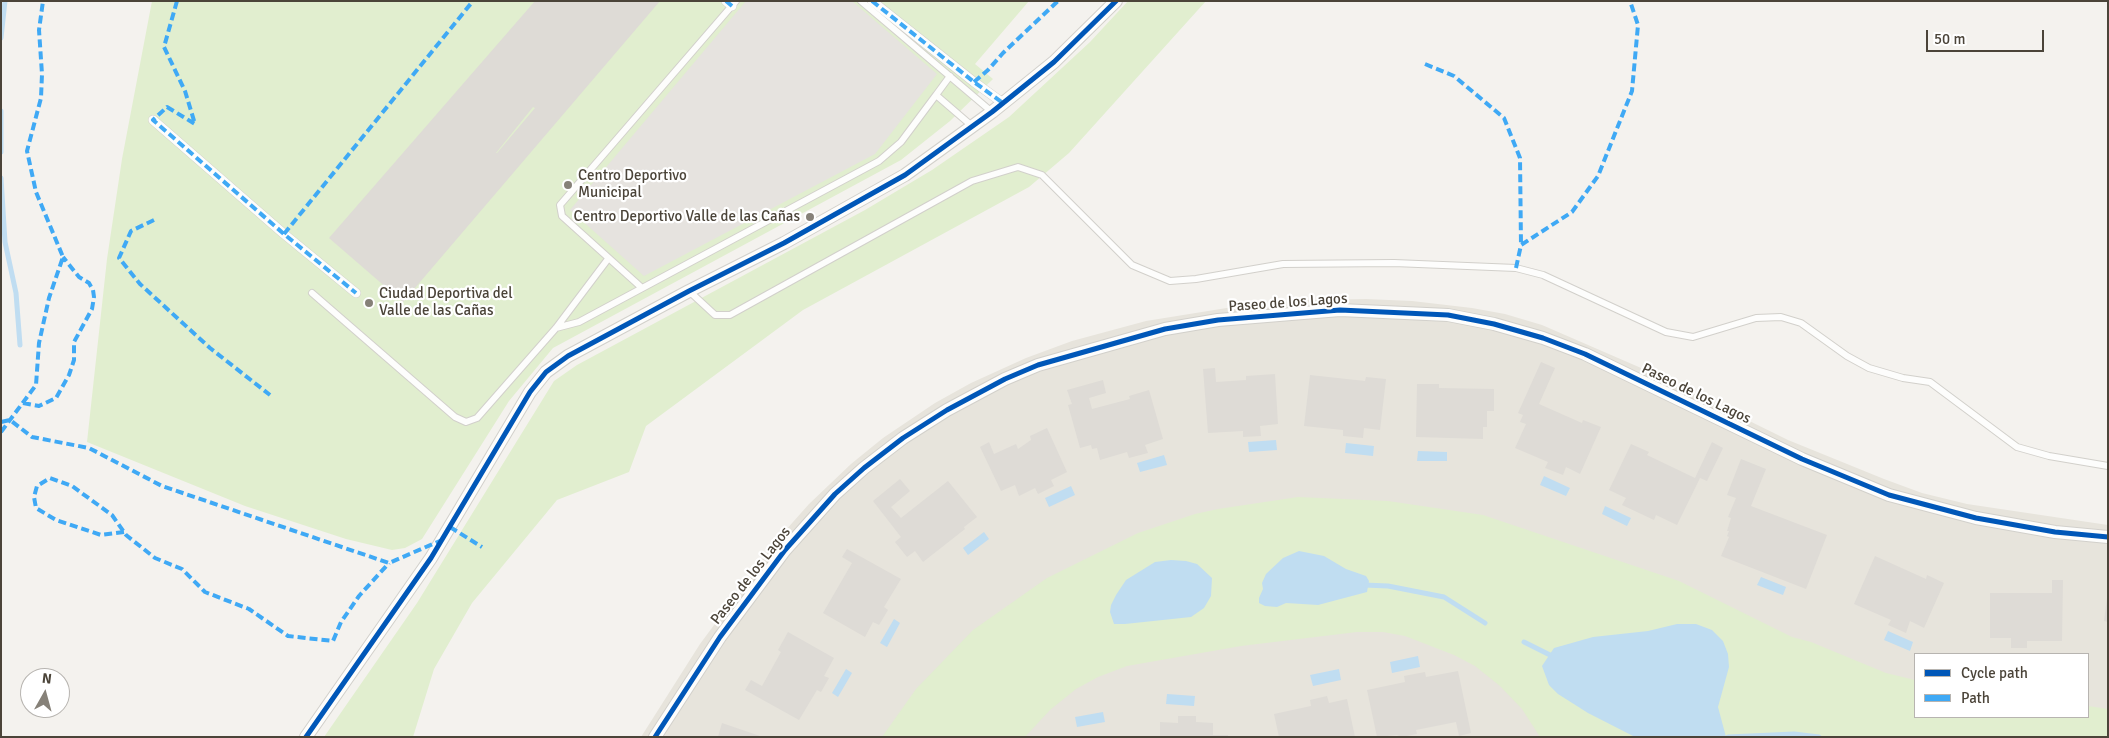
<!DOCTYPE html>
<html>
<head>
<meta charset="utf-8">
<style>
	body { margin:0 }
	#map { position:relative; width:2109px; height:738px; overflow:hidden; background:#f4f2ee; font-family:Signika,sans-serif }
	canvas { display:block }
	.frame { position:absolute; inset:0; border:2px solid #4b4439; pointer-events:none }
	.legend { position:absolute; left:1914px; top:653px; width:175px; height:65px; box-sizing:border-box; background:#fff; border:1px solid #b7b4b0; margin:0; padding:6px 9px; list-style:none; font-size:15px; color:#4b4439 }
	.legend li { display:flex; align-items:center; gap:10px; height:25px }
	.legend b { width:25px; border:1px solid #b7b4b0 }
	.north { position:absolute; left:20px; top:668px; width:50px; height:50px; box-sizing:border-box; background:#fff; border:1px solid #b7b4b0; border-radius:50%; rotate:7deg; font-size:14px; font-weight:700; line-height:20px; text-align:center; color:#4b4439 }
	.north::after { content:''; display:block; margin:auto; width:18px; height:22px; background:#868178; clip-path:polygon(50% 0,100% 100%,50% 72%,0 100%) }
	.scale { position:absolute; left:1926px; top:30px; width:118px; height:22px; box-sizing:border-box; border:2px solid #4b4439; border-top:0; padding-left:6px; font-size:15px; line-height:18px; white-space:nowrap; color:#4b4439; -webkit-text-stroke:4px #fff; paint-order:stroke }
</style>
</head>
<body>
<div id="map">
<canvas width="2109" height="738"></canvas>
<div class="frame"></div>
<ul class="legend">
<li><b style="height:6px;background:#0057b8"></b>Cycle path</li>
<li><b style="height:6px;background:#3fa9f5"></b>Path</li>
</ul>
<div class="north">N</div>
<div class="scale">50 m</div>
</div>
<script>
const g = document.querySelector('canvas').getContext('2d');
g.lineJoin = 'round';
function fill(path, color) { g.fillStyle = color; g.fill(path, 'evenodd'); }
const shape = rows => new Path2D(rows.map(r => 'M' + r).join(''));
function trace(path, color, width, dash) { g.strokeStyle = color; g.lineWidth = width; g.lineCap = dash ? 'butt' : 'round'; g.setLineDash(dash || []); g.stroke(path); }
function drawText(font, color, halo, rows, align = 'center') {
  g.font = font + ' Signika,sans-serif'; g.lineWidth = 4.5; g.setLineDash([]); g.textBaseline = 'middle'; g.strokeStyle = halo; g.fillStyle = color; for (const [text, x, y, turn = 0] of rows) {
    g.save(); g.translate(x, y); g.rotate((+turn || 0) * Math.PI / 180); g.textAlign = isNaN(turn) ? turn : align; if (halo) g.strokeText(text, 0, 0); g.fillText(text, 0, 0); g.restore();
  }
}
fill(shape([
	[1366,299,1412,301,1472,308,1505,314,1542,325,1648,371,1788,440,1884,479,1922,493,1967,504,2108,525,2108,737,641,737,700,644,777,540,809,504,851,464,883,438,935,403,971,383,1026,358,1072,341,1146,321,1239,306,1308,300],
	[1915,654,2088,654,2088,717,1915,717]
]), '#e7e4dc');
fill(shape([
	[152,1,1029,1,975,64,993,79,950,121,901,160,553,348,509,401,422,539,405,548,392,550,346,539,245,506,87,442,107,259,122,159],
	[1128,1,1206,1,1069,153,1029,187,803,310,646,426,629,472,557,500,472,603,434,669,413,737,324,737,417,603,554,381,577,365,865,210,932,170,1009,117,1090,42],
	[1298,497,1388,501,1483,515,1679,581,1792,637,1811,642,1886,673,1915,680,1915,717,2088,717,2088,706,2108,709,2108,737,1540,737,1522,709,1500,686,1475,666,1454,655,1405,636,1383,632,1357,632,1241,646,1127,666,1098,677,1076,689,1050,710,1025,737,882,737,916,689,973,630,1047,578,1138,533,1195,514,1218,509]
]), '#e1eecf');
fill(shape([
	[746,1,852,1,937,74,875,154,644,276,570,210]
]), '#e6e3df');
fill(shape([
	[1276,440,1277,450,1249,452,1248,442],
	[1346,443,1374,446,1373,456,1345,453],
	[1418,451,1447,452,1447,461,1417,461],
	[1164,455,1167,465,1140,472,1137,463],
	[1544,476,1570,488,1566,496,1540,485],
	[1071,486,1075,495,1049,507,1045,498],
	[1605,506,1631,518,1627,526,1602,514],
	[984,532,989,539,968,555,963,548],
	[1299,551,1324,556,1346,569,1366,576,1369,581,1367,592,1318,605,1286,603,1277,607,1265,606,1259,603,1259,598,1263,589,1262,583,1266,574,1283,558],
	[1171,560,1186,561,1197,564,1212,578,1211,596,1204,608,1191,617,1125,624,1114,624,1110,612,1111,605,1116,595,1126,580,1155,562],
	[1761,577,1786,587,1783,595,1757,585],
	[894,619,900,623,887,647,880,643],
	[1677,624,1696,624,1712,630,1723,641,1728,654,1729,667,1718,707,1726,737,1635,737,1588,713,1558,694,1549,685,1542,666,1554,648,1593,637,1648,631],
	[1888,631,1913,642,1910,651,1884,640],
	[1418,656,1420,667,1392,673,1390,662],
	[846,669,852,673,838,697,832,693],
	[1339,669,1341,680,1313,686,1310,675],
	[1167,694,1195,696,1194,706,1166,704],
	[1103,712,1105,722,1077,727,1075,717]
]), '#c0ddf1');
trace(shape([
	[1,38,5,1],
	[1,111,1,152],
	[1,178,5,242,16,293,20,345],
	[1364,585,1388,586,1444,597,1485,623],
	[1524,642,1554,657],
	[1728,737,1794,734,1819,737]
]), '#c0ddf1', 5);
fill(shape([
	[535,1,660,1,403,302,329,238],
	[533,107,535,108,497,153,496,153],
	[1541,362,1555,368,1539,404,1582,423,1583,420,1601,427,1580,474,1566,467,1563,475,1545,468,1548,462,1515,448,1526,424,1520,422,1523,415,1518,413],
	[1215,368,1216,382,1246,380,1246,376,1275,374,1278,424,1260,426,1261,436,1243,437,1243,431,1208,433,1203,369],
	[1310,375,1365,381,1366,377,1386,379,1380,430,1364,428,1363,438,1343,436,1343,430,1304,426],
	[1103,380,1106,393,1089,398,1092,409,1130,399,1129,396,1149,390,1163,439,1145,445,1148,453,1129,458,1127,452,1100,460,1097,448,1092,449,1091,445,1080,448,1068,405,1072,404,1067,390],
	[1417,384,1439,384,1439,388,1494,389,1494,411,1487,411,1487,427,1483,427,1483,439,1416,437],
	[1047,428,1067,472,1051,480,1054,486,1038,494,1035,488,1019,496,1015,485,1001,491,980,447,989,442,994,454,1016,444,1018,449,1031,440,1030,436],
	[1712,442,1723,448,1707,481,1700,478,1677,525,1656,515,1654,520,1622,505,1626,498,1609,490,1631,444,1649,452,1647,455,1695,478],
	[1741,459,1766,469,1751,506,1827,535,1806,589,1721,556,1729,537,1727,536,1729,531,1727,531,1731,518,1728,517,1736,498,1727,495],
	[900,479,910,491,891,507,901,518,948,481,977,517,964,527,965,529,923,562,915,551,907,557,895,542,901,537,873,501],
	[847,549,901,579,884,607,888,610,879,625,873,622,865,637,823,613,852,563,842,557],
	[1875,556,1926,579,1927,575,1944,583,1924,628,1910,621,1906,633,1888,625,1891,620,1854,604],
	[2052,580,2063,580,2062,641,2027,641,2027,648,2011,648,2011,638,1990,638,1990,593,2052,593],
	[2107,598,2108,598,2108,622,2104,621],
	[788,632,834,658,824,676,829,678,821,692,817,690,799,720,745,690,751,680,762,686,781,652,778,650],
	[1458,671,1471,733,1459,736,1456,722,1416,730,1417,734,1402,737,1397,735,1377,737,1367,690,1405,682,1404,676,1425,672,1426,677],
	[1327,696,1329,703,1347,699,1355,737,1279,737,1274,714,1311,706,1310,700],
	[1178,716,1196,716,1196,722,1213,723,1213,735,1228,735,1228,737,1160,737,1160,722,1178,723],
	[722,723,760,736,760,737,718,737]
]), '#dedbd6');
const service = shape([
	[861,1,992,112],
	[936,95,950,76],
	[642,288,562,216,560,205,736,1],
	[689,291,715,315,730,315,972,181,1018,167,1042,175,1132,265,1170,281,1196,279,1283,264,1394,263,1516,268,1543,275,1666,332,1693,337,1756,318,1781,317,1801,323,1847,356,1869,368,1903,378,1930,382,2017,447,2049,456,2108,466],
	[312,293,455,417,466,422,477,418,556,328,608,259],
	[556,328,579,322,879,161,901,142,936,95,972,126]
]);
const pedestrian = shape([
	[726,1,732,6],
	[872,1,974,82,1003,103],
	[153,120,284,234,356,293]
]);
const minor = shape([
	[306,737,431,558,530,392,546,372,568,356,689,291,784,243,905,175,992,112,1054,62,1116,1],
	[655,737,720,637,785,550,835,494,864,468,903,438,947,410,1005,379,1038,365,1165,329,1218,320,1340,310,1448,315,1494,324,1543,338,1585,354,1802,459,1889,495,1976,518,2055,532,2108,537]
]);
trace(service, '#d2d0cb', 8);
trace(pedestrian, '#d2d0cb', 10);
trace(minor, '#d2d0cb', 14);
trace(service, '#fdfdfc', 6);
trace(pedestrian, '#fdfdfc', 9);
trace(minor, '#fdfdfc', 12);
trace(shape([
	[177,1,164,47,185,91,195,124,167,107,153,120,284,234,356,293],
	[726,1,732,6],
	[872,1,974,82,1003,103],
	[1425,64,1454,76,1504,118,1520,158,1521,245],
	[974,82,988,70,1003,53,1058,1],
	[154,220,131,231,119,258,140,284,210,348,270,395],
	[284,234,473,1],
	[1516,268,1521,245,1572,212,1598,176,1632,91,1638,25,1630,1],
	[23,403,39,406,56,398,69,375,74,360,74,342,92,309,94,297,93,290,89,283,79,277,63,257],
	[1,422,10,420,32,437,89,448,162,486,389,563,442,540],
	[1,432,36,385,39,343,49,298,63,257,36,192,27,151,41,98,42,74,39,30,43,1],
	[450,527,482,547],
	[124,532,101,535,56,520,36,508,34,497,37,486,50,478,72,486,112,515,124,532,126,535,155,558,182,569,205,592,249,609,288,636,333,641,341,622,359,596,389,563]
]), '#3fa9f5', 4, [8, 4]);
trace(shape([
	[306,737,431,558,530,392,546,372,568,356,689,291,784,243,905,175,992,112,1054,62,1116,1],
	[655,737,720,637,785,550,835,494,864,468,903,438,947,410,1005,379,1038,365,1165,329,1218,320,1340,310,1448,315,1494,324,1543,338,1585,354,1802,459,1889,495,1976,518,2055,532,2108,537]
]), '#0057b8', 5);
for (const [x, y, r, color] of [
	[568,185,5,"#868178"],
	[810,217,5,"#868178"],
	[369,303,5,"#868178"]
]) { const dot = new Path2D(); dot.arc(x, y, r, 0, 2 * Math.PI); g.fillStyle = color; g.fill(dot); trace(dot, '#fff', 2); }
drawText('15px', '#4b4439', '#fff', [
	["Centro Deportivo",578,176],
	["Municipal",578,193],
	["Centro Deportivo Valle de las Cañas",800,217,"right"],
	["Ciudad Deportiva del",379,294],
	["Valle de las Cañas",379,311]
], 'left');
drawText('15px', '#4b4439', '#fff', [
	["Paseo de los Lagos",1288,303,-4],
	["Paseo de los Lagos",1696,394,26],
	["Paseo de los Lagos",751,576,-52]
]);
</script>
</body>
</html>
